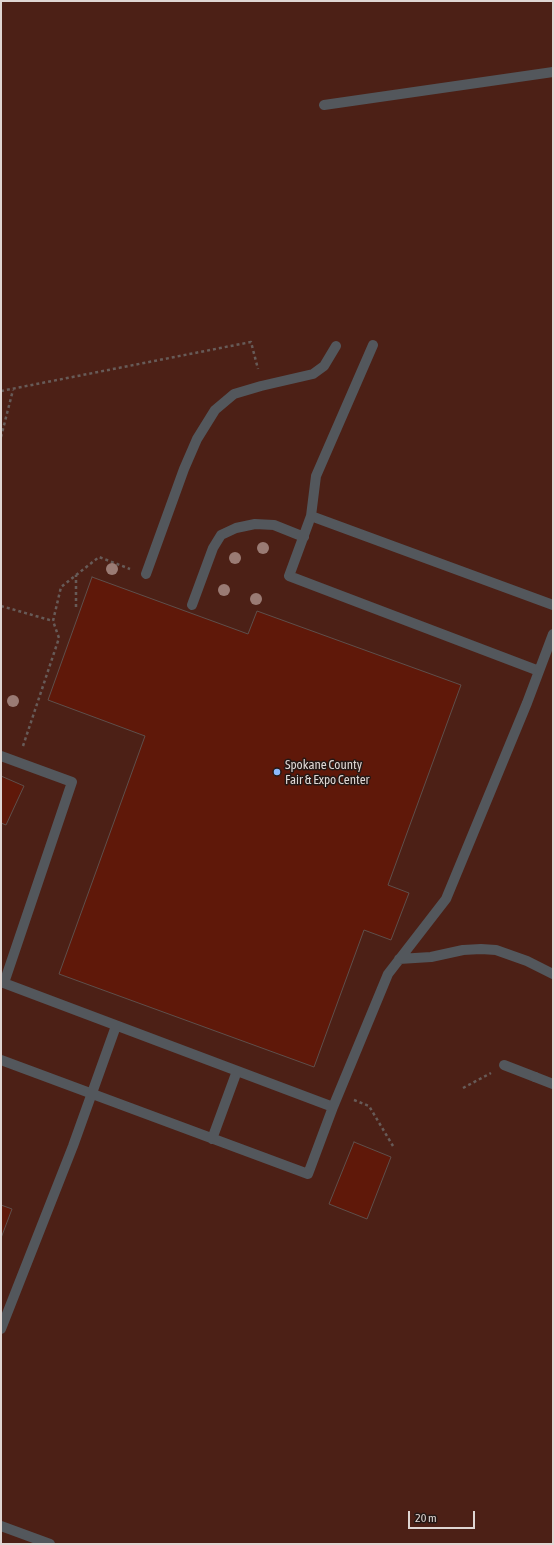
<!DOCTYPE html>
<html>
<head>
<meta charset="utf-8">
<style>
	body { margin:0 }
	#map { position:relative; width:554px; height:1545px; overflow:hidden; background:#251815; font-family:"Asap Condensed",sans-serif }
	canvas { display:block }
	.frame { position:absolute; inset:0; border:2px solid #dfd6d3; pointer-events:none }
	.scale { position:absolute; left:408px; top:1511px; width:67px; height:18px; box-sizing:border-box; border:2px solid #dfd6d3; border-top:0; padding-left:5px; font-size:12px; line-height:14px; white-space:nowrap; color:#dfd6d3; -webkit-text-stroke:3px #251815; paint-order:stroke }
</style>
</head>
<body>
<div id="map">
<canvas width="554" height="1545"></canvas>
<div class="frame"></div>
<div class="scale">20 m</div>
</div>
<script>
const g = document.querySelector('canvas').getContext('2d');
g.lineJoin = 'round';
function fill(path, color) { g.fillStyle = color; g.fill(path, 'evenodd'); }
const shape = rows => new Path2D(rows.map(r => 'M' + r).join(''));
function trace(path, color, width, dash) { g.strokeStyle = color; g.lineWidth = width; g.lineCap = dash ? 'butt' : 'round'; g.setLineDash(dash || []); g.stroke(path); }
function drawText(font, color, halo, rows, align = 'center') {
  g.font = font + ' "Asap Condensed",sans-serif'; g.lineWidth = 3; g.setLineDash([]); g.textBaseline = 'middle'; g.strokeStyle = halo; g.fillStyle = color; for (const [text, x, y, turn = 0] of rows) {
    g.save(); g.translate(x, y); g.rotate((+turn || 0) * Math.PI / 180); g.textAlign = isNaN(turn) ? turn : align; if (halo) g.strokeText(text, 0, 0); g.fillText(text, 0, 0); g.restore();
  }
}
fill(shape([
	[1,1,553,1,553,1544,1,1544]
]), '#4c2016');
const building = shape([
	[92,577,248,634,257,611,461,685,388,885,409,893,391,940,364,930,314,1067,59,974,145,736,48,700,92,577],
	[1,776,24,786,6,825,1,823,1,776],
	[354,1142,391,1157,367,1219,329,1204,354,1142],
	[1,1205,12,1209,1,1238,1,1205]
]);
fill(building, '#5f1809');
trace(building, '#5e4f4b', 1);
trace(shape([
	[1,391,251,342,258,369],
	[1,437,13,390],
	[1,606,53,621],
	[76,607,76,575],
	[23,746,59,638,53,621,61,587,99,557,130,569],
	[463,1088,491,1073],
	[354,1100,369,1106,393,1146]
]), '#675b58', 2.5, [3, 3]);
trace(shape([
	[324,105,553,72],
	[311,516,316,476,373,345],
	[146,574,184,469,197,439,215,410,234,394,261,386,313,374,324,366,336,346],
	[192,605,213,548,221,535,236,528,255,524,274,525,304,537],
	[539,671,289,576,311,516,553,605],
	[1,756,72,782,4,983],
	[399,959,431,957,463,950,481,949,496,950,527,961,553,974],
	[1,982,333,1107,388,974,446,899,527,703,553,634],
	[1,1060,308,1174,333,1107],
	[212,1139,237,1071],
	[1,1329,73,1146,116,1026],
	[1,1526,50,1544]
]), '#53575c', 10);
trace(shape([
	[504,1065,535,1077]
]), '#53575c', 10);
trace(shape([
	[535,1077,553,1084]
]), '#53575c', 10);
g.fillStyle = '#9a7b74';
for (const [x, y] of [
	[263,548],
	[235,558],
	[112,569],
	[224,590],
	[256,599],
	[13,701]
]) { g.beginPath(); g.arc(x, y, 6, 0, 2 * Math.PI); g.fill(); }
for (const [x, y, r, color] of [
	[277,772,4,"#8cb9fc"]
]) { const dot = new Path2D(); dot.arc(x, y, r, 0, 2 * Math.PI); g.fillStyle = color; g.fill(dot); trace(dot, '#251815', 1.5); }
drawText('13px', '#dfd6d3', '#251815', [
	["Spokane County",285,765],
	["Fair & Expo Center",285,780]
], 'left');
</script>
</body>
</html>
